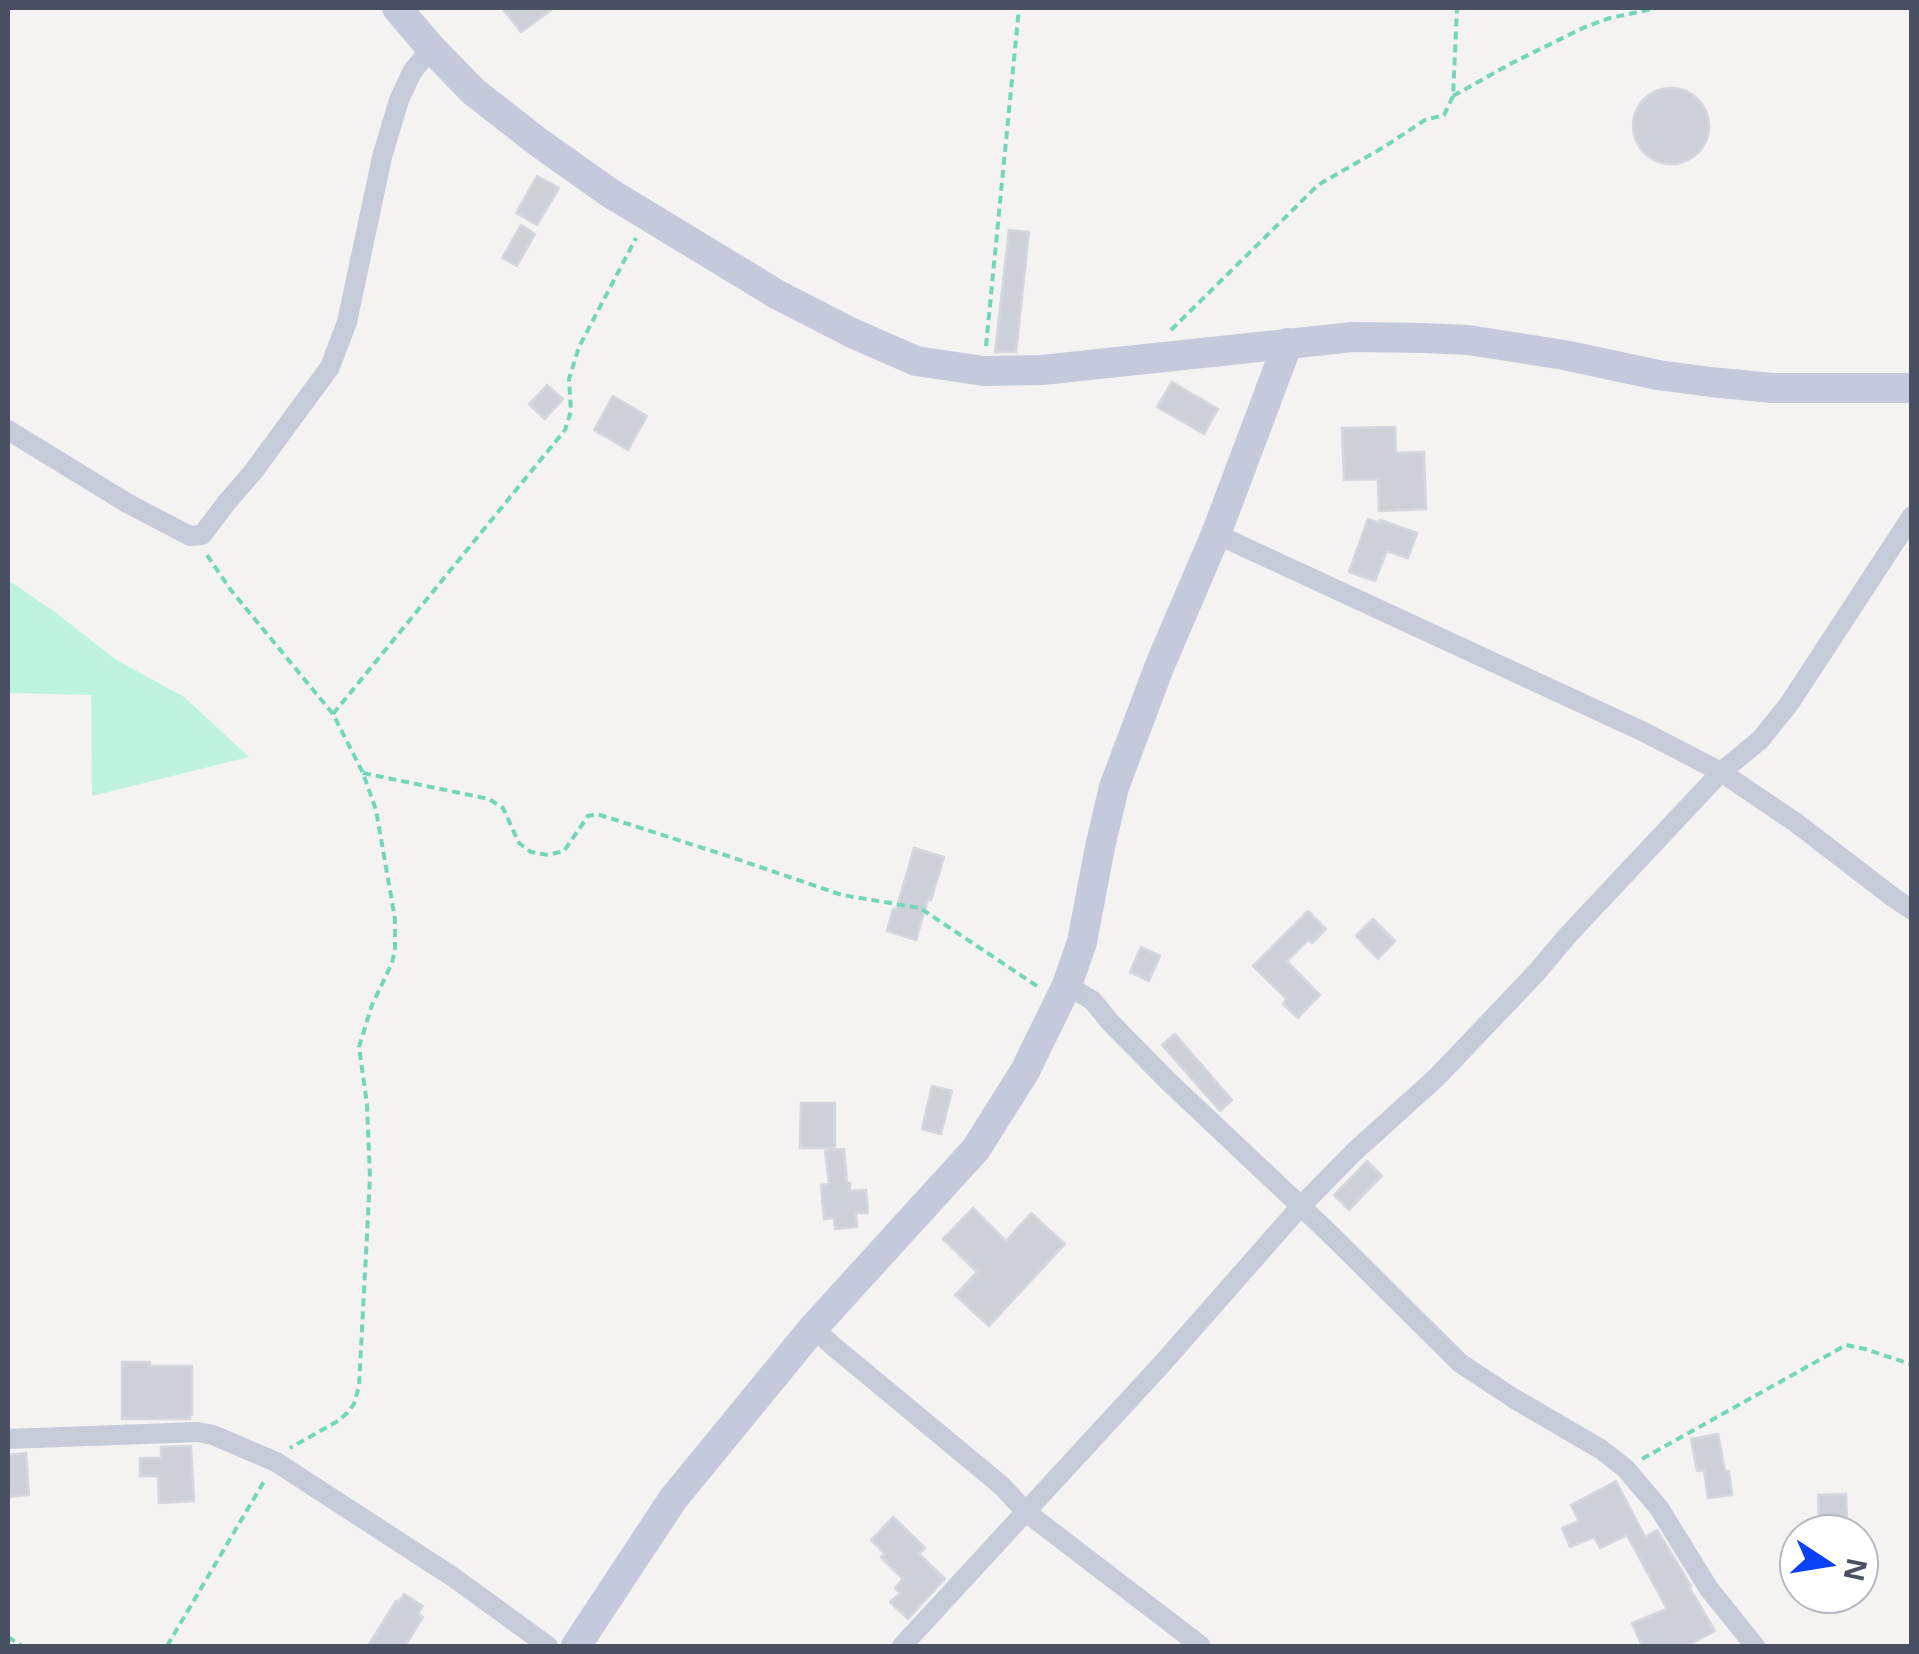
<!DOCTYPE html>
<html>
<head>
<meta charset="utf-8">
<style>
	body { margin:0 }
	#map { position:relative; width:1919px; height:1654px; overflow:hidden; background:#f4f3f2; font-family:"Open Sans",sans-serif }
	canvas { display:block }
	.frame { position:absolute; inset:0; border:10px solid #485062; pointer-events:none }
	.north { position:absolute; left:1779px; top:1514px; width:100px; height:100px; box-sizing:border-box; background:#fff; border:2px solid #b6b9c0; border-radius:50%; rotate:102deg; font-size:28px; font-weight:700; line-height:40px; text-align:center; color:#485062 }
	.north::after { content:''; display:block; margin:auto; width:35px; height:45px; background:#0a40f7; clip-path:polygon(50% 0,100% 100%,50% 72%,0 100%) }
</style>
</head>
<body>
<div id="map">
<canvas width="1919" height="1654"></canvas>
<div class="frame"></div>
<div class="north">N</div>
</div>
<script>
const g = document.querySelector('canvas').getContext('2d');
g.lineJoin = 'round';
function fill(path, color) { g.fillStyle = color; g.fill(path, 'evenodd'); }
const shape = rows => new Path2D(rows.map(r => 'M' + r).join(''));
function trace(path, color, width, dash) { g.strokeStyle = color; g.lineWidth = width; g.lineCap = dash ? 'butt' : 'round'; g.setLineDash(dash || []); g.stroke(path); }
fill(shape([
	[8,580,55,612,115,659,184,697,249,757,92,796,91,695,8,693]
]), '#bef4de');
const building = shape([
	[502,8,554,8,521,32,502,8],
	'1633 126a38 38 0 1 1 76 0a38 38 0 1 1-76 0Z',
	[537,176,559,188,537,225,516,213,537,176],
	[521,225,535,234,517,266,502,258,521,225],
	[1009,230,1029,232,1016,352,995,352,1009,230],
	[1172,382,1218,409,1204,434,1157,407,1172,382],
	[547,385,563,399,545,419,529,404,547,385],
	[613,396,647,416,628,450,594,430,613,396],
	[1395,427,1396,453,1424,452,1426,509,1379,511,1378,479,1344,480,1342,428,1395,427],
	[1368,519,1380,523,1380,520,1417,533,1408,558,1387,551,1375,581,1349,572,1368,519],
	[914,848,944,857,931,900,928,899,916,940,887,931,893,909,896,910,914,848],
	[1308,911,1326,929,1312,943,1308,940,1287,961,1320,995,1298,1018,1283,1004,1287,999,1253,966,1308,911],
	[1373,919,1395,941,1378,959,1356,936,1373,919],
	[1141,947,1160,956,1149,981,1130,972,1141,947],
	[1175,1034,1232,1100,1220,1111,1162,1045,1175,1034],
	[932,1086,952,1091,941,1134,922,1129,932,1086],
	[801,1103,835,1103,835,1148,800,1148,801,1103],
	[844,1149,847,1183,850,1183,850,1191,866,1190,868,1213,856,1213,857,1227,835,1229,834,1218,824,1219,821,1185,829,1184,825,1151,844,1149],
	[1367,1161,1382,1176,1349,1210,1334,1195,1367,1161],
	[973,1208,1006,1241,1031,1213,1065,1244,989,1326,955,1295,977,1272,943,1239,973,1208],
	[122,1362,150,1362,150,1366,192,1366,192,1415,190,1415,190,1419,122,1419,122,1362],
	[1718,1434,1725,1471,1729,1471,1732,1495,1708,1498,1704,1470,1697,1471,1691,1439,1718,1434],
	[191,1446,194,1501,159,1503,158,1476,140,1476,140,1458,161,1458,161,1447,191,1446],
	[26,1453,29,1495,8,1497,8,1455,26,1453],
	[1616,1481,1645,1537,1657,1530,1691,1586,1689,1587,1715,1631,1687,1646,1642,1646,1632,1623,1667,1609,1627,1535,1600,1548,1594,1537,1570,1547,1562,1528,1579,1521,1571,1505,1616,1481],
	[1846,1494,1847,1520,1819,1522,1818,1495,1846,1494],
	[893,1517,925,1548,919,1554,945,1579,908,1619,890,1602,900,1593,895,1588,903,1579,881,1557,885,1554,871,1540,893,1517],
	[404,1594,423,1606,418,1613,423,1617,405,1646,368,1646,396,1601,399,1602,404,1594]
]);
fill(building, '#ced0d8');
trace(building, '#d6d6de', 2.5);
trace(shape([
	[1453,96,1512,63,1585,27,1610,18,1657,8],
	[1171,330,1318,185,1384,147,1425,120,1444,115,1453,96,1457,8],
	[986,346,1019,8],
	[207,555,230,589,333,714,363,773,376,810,395,919,395,949,392,963,372,1005,359,1047,367,1104,370,1178,359,1386,354,1404,347,1413,338,1421,290,1448],
	[333,714,565,430,571,411,569,379,579,347,636,238],
	[363,773,489,799,503,808,519,843,531,852,548,855,564,851,588,816,597,814,731,857,842,895,920,908,1040,988],
	[1642,1459,1846,1345,1865,1349,1910,1364],
	[8,1637,22,1646],
	[167,1646,266,1478]
]), '#73d6b9', 4, [8, 5]);
trace(shape([
	[8,430,127,503,190,536,202,535,227,502,253,472,330,367,347,322,382,157,399,100,412,72,431,48],
	[1216,534,1644,732,1721,772,1795,822,1894,898,1912,910],
	[1067,985,1093,1001,1110,1022,1168,1081,1327,1231,1460,1363,1513,1398,1602,1450,1625,1468,1659,1508,1709,1589,1755,1646],
	[813,1328,833,1346,1002,1486,1026,1512,1201,1646],
	[8,1439,198,1432,213,1435,276,1462,453,1577,548,1646],
	[902,1646,1161,1365,1300,1207,1354,1152,1437,1077,1535,974,1569,934,1721,772,1760,740,1789,704,1912,516]
]), '#c5cbd8', 20);
trace(shape([
	[397,8,431,48,474,92,538,142,610,193,778,295,852,333,916,361,984,371,1042,370,1353,337,1423,338,1468,340,1507,346,1564,355,1658,375,1711,382,1772,388,1912,388],
	[576,1646,673,1499,813,1328,976,1149,1025,1071,1067,985,1082,942,1100,847,1114,787,1160,665,1216,534,1288,343]
]), '#c4cadc', 30);
</script>
</body>
</html>
